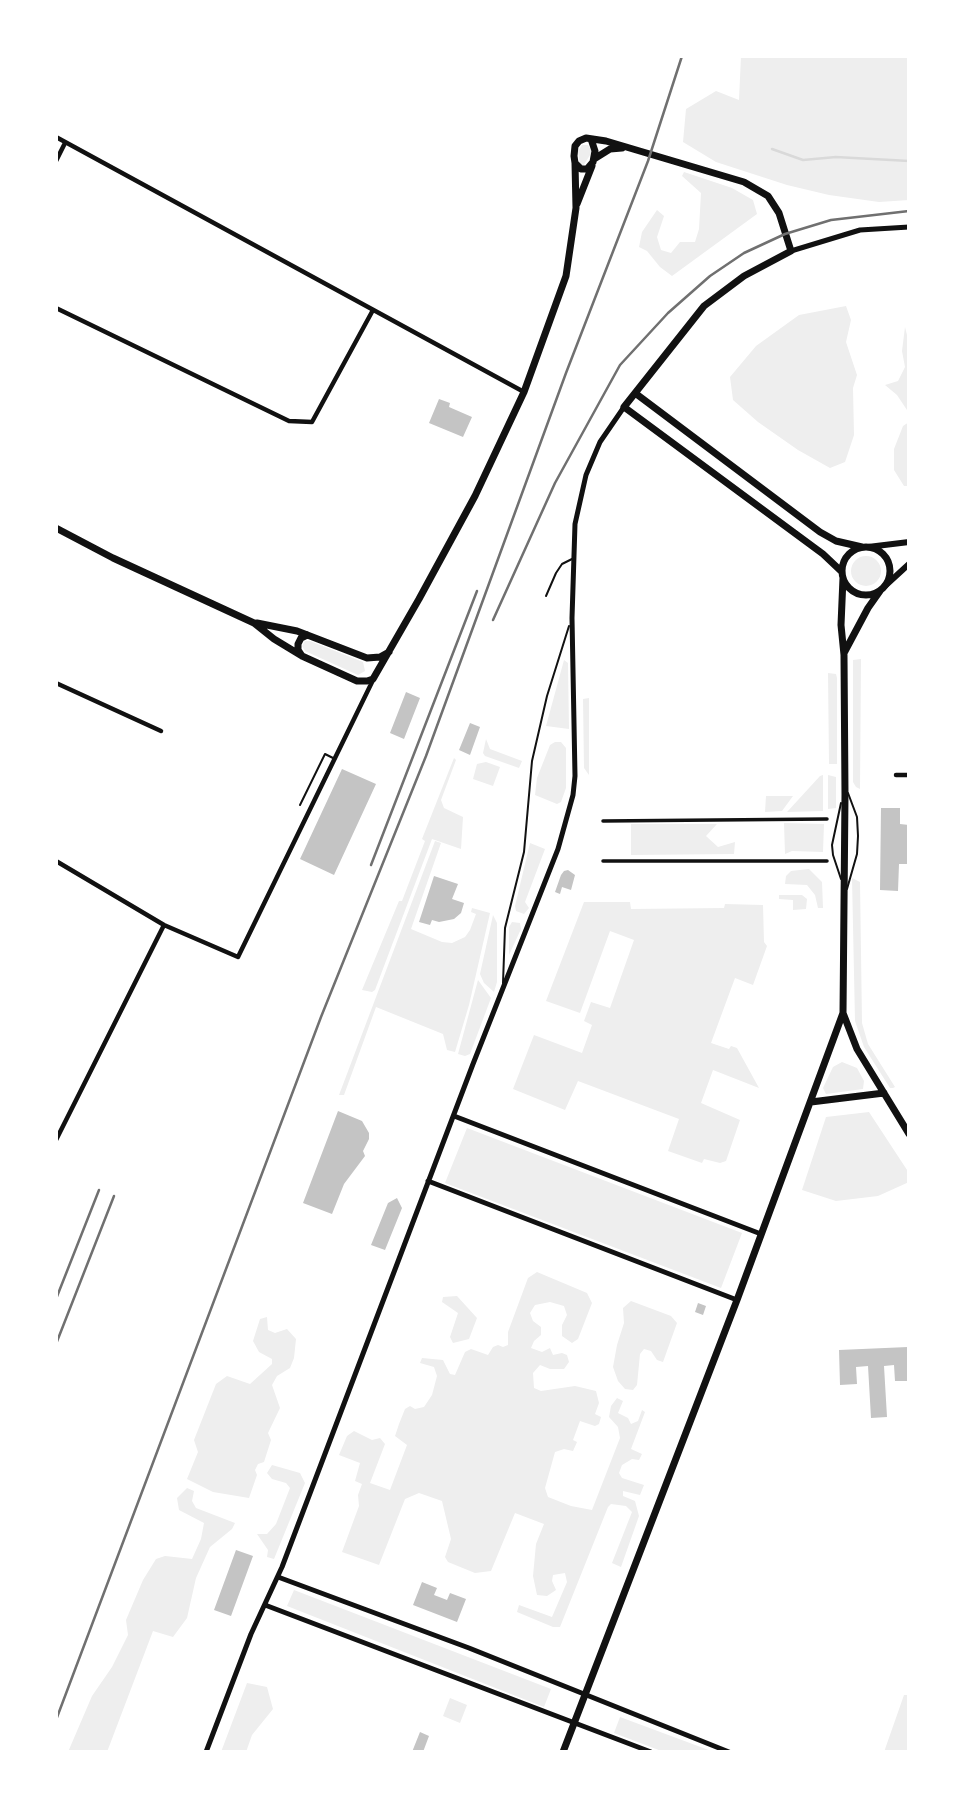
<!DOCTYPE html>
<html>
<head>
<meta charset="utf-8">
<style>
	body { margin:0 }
	#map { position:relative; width:965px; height:1808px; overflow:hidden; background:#fff; font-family:"Exo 2",sans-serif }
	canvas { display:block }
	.frame { position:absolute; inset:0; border:58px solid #fff; pointer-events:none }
</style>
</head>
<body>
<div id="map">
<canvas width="965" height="1808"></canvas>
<div class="frame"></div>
</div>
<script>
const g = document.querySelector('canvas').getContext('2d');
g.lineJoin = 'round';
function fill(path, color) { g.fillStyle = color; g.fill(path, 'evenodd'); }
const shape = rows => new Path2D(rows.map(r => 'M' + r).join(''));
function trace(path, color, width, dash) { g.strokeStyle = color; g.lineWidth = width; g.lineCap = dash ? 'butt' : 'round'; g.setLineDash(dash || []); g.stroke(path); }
fill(shape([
	[741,56,909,56,909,200,879,202,829,195,787,185,716,162,683,142,686,109,716,91,739,100],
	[582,145,588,145,592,152,583,166,580,165,578,151],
	[684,172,732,188,753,200,757,214,672,276,660,267,647,251,639,247,642,232,657,210,664,216,657,237,661,250,671,253,680,242,695,242,699,229,701,193,682,176],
	[846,306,851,320,846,342,857,375,853,388,854,435,845,462,830,468,798,450,758,422,733,400,730,377,756,346,799,315],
	[905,327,909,343,909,413,897,395,885,385,898,381,905,367,902,351],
	[909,422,909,486,904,486,894,470,894,449,903,426],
	'851 571a15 15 0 1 1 30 0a15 15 0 1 1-30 0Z',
	[305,641,310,641,363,662,365,671,358,675,305,651,302,646],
	[861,659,860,789,856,787,853,782,853,660],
	[564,660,568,663,569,729,546,726],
	[828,673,836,674,837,678,837,764,829,764],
	[589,698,589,775,584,768,583,699],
	[486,739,490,749,522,761,519,768,485,756,483,753],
	[555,742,561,742,566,748,566,788,561,802,557,804,535,795,537,778,550,745],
	[454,758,456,760,441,800,444,808,463,817,461,849,432,839,375,990,372,992,362,990,399,901,402,901,425,841,422,839],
	[486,762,500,767,493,786,473,779,477,764],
	[823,775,823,811,787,812,820,776],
	[828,775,836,777,836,808,828,809],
	[766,796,793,796,782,811,765,812],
	[784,823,824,824,823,852,792,851,785,854],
	[631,824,717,824,706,836,718,847,735,842,734,854,631,855],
	[435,841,441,843,411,929,442,942,452,943,465,937,470,930,476,914,471,912,472,908,490,913,469,1005,455,1052,447,1050,443,1034,376,1007,344,1095,339,1095],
	[530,843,545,849,525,902,529,908,524,914,516,911,515,906],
	[809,869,822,882,823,908,818,908,815,895,807,885,785,884,786,876,791,871],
	[852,878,860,882,862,1023,868,1044,895,1087,893,1088,890,1088,864,1047,855,1021],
	[779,895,802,895,807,899,806,909,793,910,793,900,779,899],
	[584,902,630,902,631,909,724,908,725,904,763,905,764,942,767,946,753,985,735,978,711,1043,729,1049,731,1046,737,1048,759,1088,713,1070,701,1103,740,1120,726,1161,720,1163,704,1159,702,1163,668,1151,679,1119,578,1081,565,1110,513,1089,534,1035,582,1053,592,1025,584,1021,591,1002,610,1008,634,940,610,931,580,1013,546,1001],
	[493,915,497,923,497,982,494,992,484,983,480,974],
	[512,922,520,923,521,929,509,955,509,927],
	[478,980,491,998,470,1054,465,1056,458,1054],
	[842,1062,857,1068,864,1081,863,1089,826,1094,823,1088,833,1067],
	[869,1112,909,1173,909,1182,878,1196,836,1201,802,1190,826,1117],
	[467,1128,742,1233,721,1288,445,1183],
	[537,1272,587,1293,592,1303,578,1339,572,1343,562,1336,562,1325,567,1315,564,1306,550,1302,535,1305,530,1313,533,1321,541,1327,541,1335,534,1341,531,1348,542,1352,550,1348,553,1355,562,1353,567,1355,569,1362,564,1369,550,1369,540,1365,533,1373,534,1388,541,1391,575,1386,596,1391,599,1403,595,1414,601,1417,599,1424,595,1426,580,1421,573,1440,577,1442,573,1451,564,1449,555,1452,545,1488,548,1497,571,1506,592,1510,620,1438,618,1427,609,1417,611,1406,617,1398,623,1401,618,1413,628,1418,631,1424,638,1421,642,1410,645,1412,631,1449,642,1454,639,1460,632,1459,622,1465,619,1473,622,1478,644,1485,640,1495,623,1491,623,1496,635,1501,639,1516,621,1567,612,1563,632,1512,626,1506,611,1504,608,1507,560,1627,553,1627,517,1612,519,1605,552,1617,567,1582,565,1573,553,1575,552,1581,556,1590,547,1596,537,1595,533,1576,536,1544,544,1524,515,1513,491,1571,475,1573,448,1562,445,1557,451,1539,442,1501,419,1493,405,1499,379,1565,342,1552,359,1506,358,1495,362,1484,355,1481,360,1463,339,1455,347,1436,354,1431,372,1440,380,1438,385,1444,370,1483,390,1490,407,1445,395,1436,399,1424,405,1409,410,1406,415,1409,424,1407,432,1395,437,1376,434,1367,420,1363,422,1358,443,1360,450,1374,455,1375,465,1352,471,1349,488,1355,493,1347,498,1345,503,1347,508,1345,508,1332,528,1278],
	[457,1296,477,1318,469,1339,453,1343,450,1337,458,1313,442,1302,443,1297],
	[631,1301,671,1316,677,1323,663,1362,657,1360,651,1351,644,1349,640,1354,637,1385,633,1390,625,1389,618,1381,613,1367,617,1345,624,1323,623,1308],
	[267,1317,268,1330,275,1333,287,1329,296,1339,294,1358,290,1368,277,1376,272,1385,280,1408,268,1433,271,1440,264,1462,258,1464,255,1470,257,1475,249,1498,213,1492,187,1479,198,1452,194,1440,216,1384,227,1376,250,1384,272,1364,272,1359,259,1352,253,1341,260,1319],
	[272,1465,300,1473,305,1483,274,1559,267,1557,268,1550,257,1534,267,1534,276,1524,290,1488,286,1483,272,1479,267,1473],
	[187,1488,194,1491,192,1501,196,1508,235,1523,232,1529,210,1547,196,1578,187,1618,173,1637,153,1631,107,1752,68,1752,92,1696,112,1667,128,1635,126,1620,143,1580,156,1559,165,1556,192,1559,201,1539,204,1523,179,1510,177,1498],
	[294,1590,551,1689,544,1707,287,1606],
	[247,1683,267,1687,273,1709,252,1735,246,1752,221,1752],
	[904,1695,909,1695,909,1752,884,1752],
	[450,1698,467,1705,460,1723,443,1716],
	[620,1717,714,1752,664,1752,614,1733]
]), '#eee');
trace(shape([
	[772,149,803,160,836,157,909,161]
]), '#d9d9d9', 2.5);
fill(shape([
	[439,399,450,403,449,407,472,417,463,437,429,423],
	[406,692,420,698,404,739,390,733],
	[470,723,480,727,470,755,459,750],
	[342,769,376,784,334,875,300,859],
	[881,808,900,808,900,824,909,825,909,864,899,864,898,891,880,890],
	[568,870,575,875,571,890,562,887,560,894,555,892,561,875,564,871],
	[434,876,458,884,452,899,464,903,461,913,454,919,439,922,432,920,430,925,419,922],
	[338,1111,362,1121,369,1133,369,1139,363,1151,365,1156,344,1184,332,1214,303,1203],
	[397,1198,402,1208,385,1250,371,1245,388,1203],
	[698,1303,706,1306,703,1315,695,1312],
	[908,1347,909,1381,895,1381,894,1365,884,1366,887,1417,871,1418,868,1366,856,1367,857,1384,840,1385,839,1350],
	[236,1550,253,1556,231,1616,214,1610],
	[422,1582,437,1588,434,1595,447,1600,450,1593,466,1599,457,1622,413,1605],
	[420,1732,429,1736,423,1752,412,1752]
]), '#c4c4c4');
trace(shape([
	[546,596,556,573,562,564,572,559],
	[300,805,325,754,333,758],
	[841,879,833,855,832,845,841,803],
	[847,889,857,854,858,836,857,817,848,793],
	[503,983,505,928,524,852,532,761,547,696,569,626]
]), '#111', 2);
trace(shape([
	[603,821,827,819],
	[603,861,827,861]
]), '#111', 3.5);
trace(shape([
	[56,137,524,392],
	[56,161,65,143],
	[56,308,289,421,312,422,373,310],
	[56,683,161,731],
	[896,775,909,775],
	[56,861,164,925,238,957,374,678],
	[56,1140,164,925]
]), '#111', 4.5);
trace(shape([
	[791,251,860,230,909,227],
	[454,1116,761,1234],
	[428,1181,737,1300],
	[278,1577,469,1648,729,1752],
	[265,1605,651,1752],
	[206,1752,251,1634,282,1567,473,1064,558,849,573,795,575,776,572,618,575,524,586,475,600,442,624,407]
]), '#111', 5);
trace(shape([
	[868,547,909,542],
	[885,586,909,564]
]), '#111', 6);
trace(shape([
	[591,139,595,151,593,162,587,169,581,169,575,163,574,156,575,146,579,141,586,138,606,141,744,182,768,196,779,213,791,251,744,276,704,306,624,407,823,554,842,572],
	[594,159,610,149,622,148],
	[577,204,592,166],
	[635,393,820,532,836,541,862,547],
	[56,528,113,558,254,623,274,639,302,656,357,681,367,681,373,679,419,599,475,496,524,392,566,276,576,208,575,163],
	'842 571a24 24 0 1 1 48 0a24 24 0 1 1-48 0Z',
	[257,623,297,631,367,658,380,657,389,652],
	[844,653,868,608,880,591],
	[302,656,298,650,298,644,301,638,307,635],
	[843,1013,857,1049,909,1134],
	[811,1102,884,1093],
	[563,1752,737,1300,843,1013,845,795,844,655,841,625,843,578]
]), '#111', 7);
trace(shape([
	[493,620,555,483,620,365,668,313,710,276,744,253,785,234,831,220,909,211],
	[371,865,477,591],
	[56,1299,99,1190],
	[56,1344,114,1196],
	[56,1720,321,1017,426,756,566,373,648,161,682,56]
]), '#707070', 2.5);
</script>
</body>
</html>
